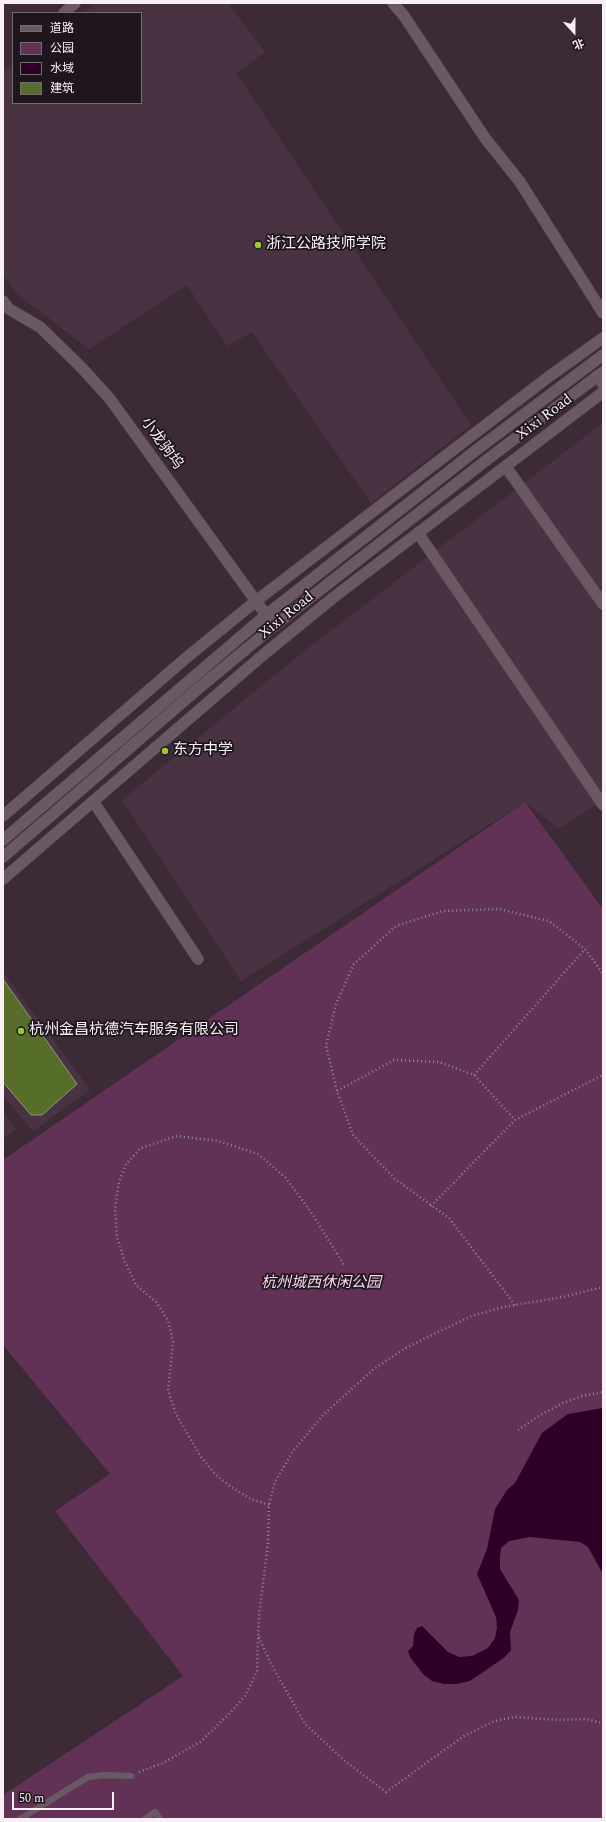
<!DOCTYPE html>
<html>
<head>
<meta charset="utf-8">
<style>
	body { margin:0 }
	#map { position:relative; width:606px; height:1822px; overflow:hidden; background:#3c2b37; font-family:Spectral,"Noto Sans SC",serif }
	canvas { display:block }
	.frame { position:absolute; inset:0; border:4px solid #f9eff6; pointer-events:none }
	.legend { position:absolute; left:12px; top:12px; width:130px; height:92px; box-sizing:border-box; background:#1e161c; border:1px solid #766d73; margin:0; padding:5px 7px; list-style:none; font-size:12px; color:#f9eff6 }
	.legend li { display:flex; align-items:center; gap:8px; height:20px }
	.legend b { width:20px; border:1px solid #766d73 }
	.north { position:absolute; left:554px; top:12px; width:40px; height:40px; -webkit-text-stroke:3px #1e161c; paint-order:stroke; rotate:159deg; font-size:11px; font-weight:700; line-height:16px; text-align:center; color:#f9eff6 }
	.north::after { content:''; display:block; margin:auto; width:14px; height:18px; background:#f9eff6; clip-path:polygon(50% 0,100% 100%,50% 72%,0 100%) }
	.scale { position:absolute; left:12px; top:1792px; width:102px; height:18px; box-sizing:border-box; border:2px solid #f9eff6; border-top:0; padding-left:5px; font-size:12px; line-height:14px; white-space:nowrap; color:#f9eff6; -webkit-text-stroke:3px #1e161c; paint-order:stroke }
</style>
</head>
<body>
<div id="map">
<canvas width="606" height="1822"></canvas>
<div class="frame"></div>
<ul class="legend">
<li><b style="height:5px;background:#6b5865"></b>道路</li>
<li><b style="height:11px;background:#613256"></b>公园</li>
<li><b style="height:11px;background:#2f0027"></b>水域</li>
<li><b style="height:11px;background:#576d2a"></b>建筑</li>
</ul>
<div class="north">北</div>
<div class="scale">50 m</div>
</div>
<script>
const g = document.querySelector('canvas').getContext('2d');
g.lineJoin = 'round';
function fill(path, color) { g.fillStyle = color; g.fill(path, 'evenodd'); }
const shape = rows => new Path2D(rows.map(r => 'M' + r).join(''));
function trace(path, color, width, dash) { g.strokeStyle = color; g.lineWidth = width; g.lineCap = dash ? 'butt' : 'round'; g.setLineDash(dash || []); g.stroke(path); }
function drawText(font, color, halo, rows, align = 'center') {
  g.font = font + ' Spectral,"Noto Sans SC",serif'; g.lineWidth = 3.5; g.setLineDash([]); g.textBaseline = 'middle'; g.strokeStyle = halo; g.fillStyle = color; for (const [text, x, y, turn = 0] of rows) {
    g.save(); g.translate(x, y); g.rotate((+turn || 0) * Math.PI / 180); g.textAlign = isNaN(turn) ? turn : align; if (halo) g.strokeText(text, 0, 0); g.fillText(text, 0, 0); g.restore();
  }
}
fill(shape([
	[96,3,228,3,265,52,236,73,471,425,371,503,252,332,227,346,187,285,89,349,16,293,3,274,3,72,13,65,13,103,141,103,141,13,83,13],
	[603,423,603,800,559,829,525,802,241,981,122,800,303,652],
	[3,972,90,1090,33,1131,3,1096],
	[3,1112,16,1129,3,1139]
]), '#493343');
fill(shape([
	[525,802,603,909,603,1819,3,1819,3,1795,183,1676,55,1511,110,1474,3,1345,3,1160]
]), '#613256');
fill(shape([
	[603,1408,603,1574,588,1547,580,1542,530,1537,509,1541,501,1548,500,1556,500,1569,519,1600,518,1610,510,1632,511,1650,505,1657,470,1681,457,1684,444,1684,432,1681,423,1674,410,1657,408,1651,413,1646,414,1634,417,1628,422,1626,448,1652,459,1657,472,1656,488,1648,495,1638,497,1628,496,1617,477,1574,487,1549,495,1509,507,1490,515,1483,542,1433,568,1414]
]), '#2f0027');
const building = shape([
	[3,979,77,1084,42,1115,31,1115,3,1082,3,979]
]);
fill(building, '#576d2a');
trace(building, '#8e9682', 1);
const service = shape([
	[20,1819,88,1777,105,1775,131,1776],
	[145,1819,155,1812,160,1819]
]);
const minor = shape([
	[393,3,404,16,485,138,520,182,603,313],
	[64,13,75,3],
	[3,301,9,309,40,327,82,368,110,399,274,626],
	[597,376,603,384],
	[506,467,603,604],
	[418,533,603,805],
	[93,801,198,959]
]);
const tertiary = shape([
	[3,816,186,658,256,601,547,378,603,338],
	[3,879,263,655,334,597,603,392]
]);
const secondary = shape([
	[3,840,266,615,475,451,603,355],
	[3,857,199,688,274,626,484,462,603,372]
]);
trace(service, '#564952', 7);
trace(minor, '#564952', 12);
trace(tertiary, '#564952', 12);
trace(secondary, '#564952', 12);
trace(shape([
	[474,1075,585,949],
	[337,1091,394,1060,439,1062,474,1075,515,1120],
	[431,1206,515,1120,603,1075],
	[515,1305,449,1218,395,1179,353,1135,337,1091,326,1046,336,1004,354,964,396,926,443,911,499,909,549,921,585,949,603,974],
	[518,1430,540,1415,563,1403,582,1396,603,1392],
	[269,1505,251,1499,231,1487,215,1474,201,1457,176,1414,168,1391,173,1342,168,1320,156,1302,136,1285,125,1262,117,1237,115,1209,119,1182,126,1164,141,1148,177,1136,218,1141,258,1154,286,1178,313,1215,344,1265],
	[259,1637,270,1662,305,1724,345,1761,386,1792,464,1736,495,1721,515,1717,560,1720,586,1719,603,1723],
	[139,1772,163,1763,200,1742,228,1715,245,1696,257,1671,259,1615,268,1544,269,1505,275,1482,293,1451,323,1415,375,1368,406,1348,440,1331,472,1316,503,1307,563,1297,603,1287]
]), '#93858f', 2.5, [1, 3]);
trace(service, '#6b5865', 6);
trace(minor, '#6b5865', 11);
trace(tertiary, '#6b5865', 11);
trace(secondary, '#6b5865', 11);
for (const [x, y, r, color] of [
	[258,245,4,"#9eca2f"],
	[165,751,4,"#9eca2f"],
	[21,1031,4,"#9eca2f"]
]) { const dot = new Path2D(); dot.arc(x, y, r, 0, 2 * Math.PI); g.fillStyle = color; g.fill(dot); trace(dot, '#1e161c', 1.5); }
drawText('15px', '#f9eff6', '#1e161c', [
	["浙江公路技师学院",266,245],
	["东方中学",173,751],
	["杭州金昌杭德汽车服务有限公司",29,1031]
], 'left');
drawText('15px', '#f9eff6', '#1e161c', [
	["Xixi Road",545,418,-37],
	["小龙驹坞",161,444,54],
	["Xixi Road",287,616,-39]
]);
drawText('italic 15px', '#fad7f0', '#1e161c', [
	["杭州城西休闲公园",321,1284]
]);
</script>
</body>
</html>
